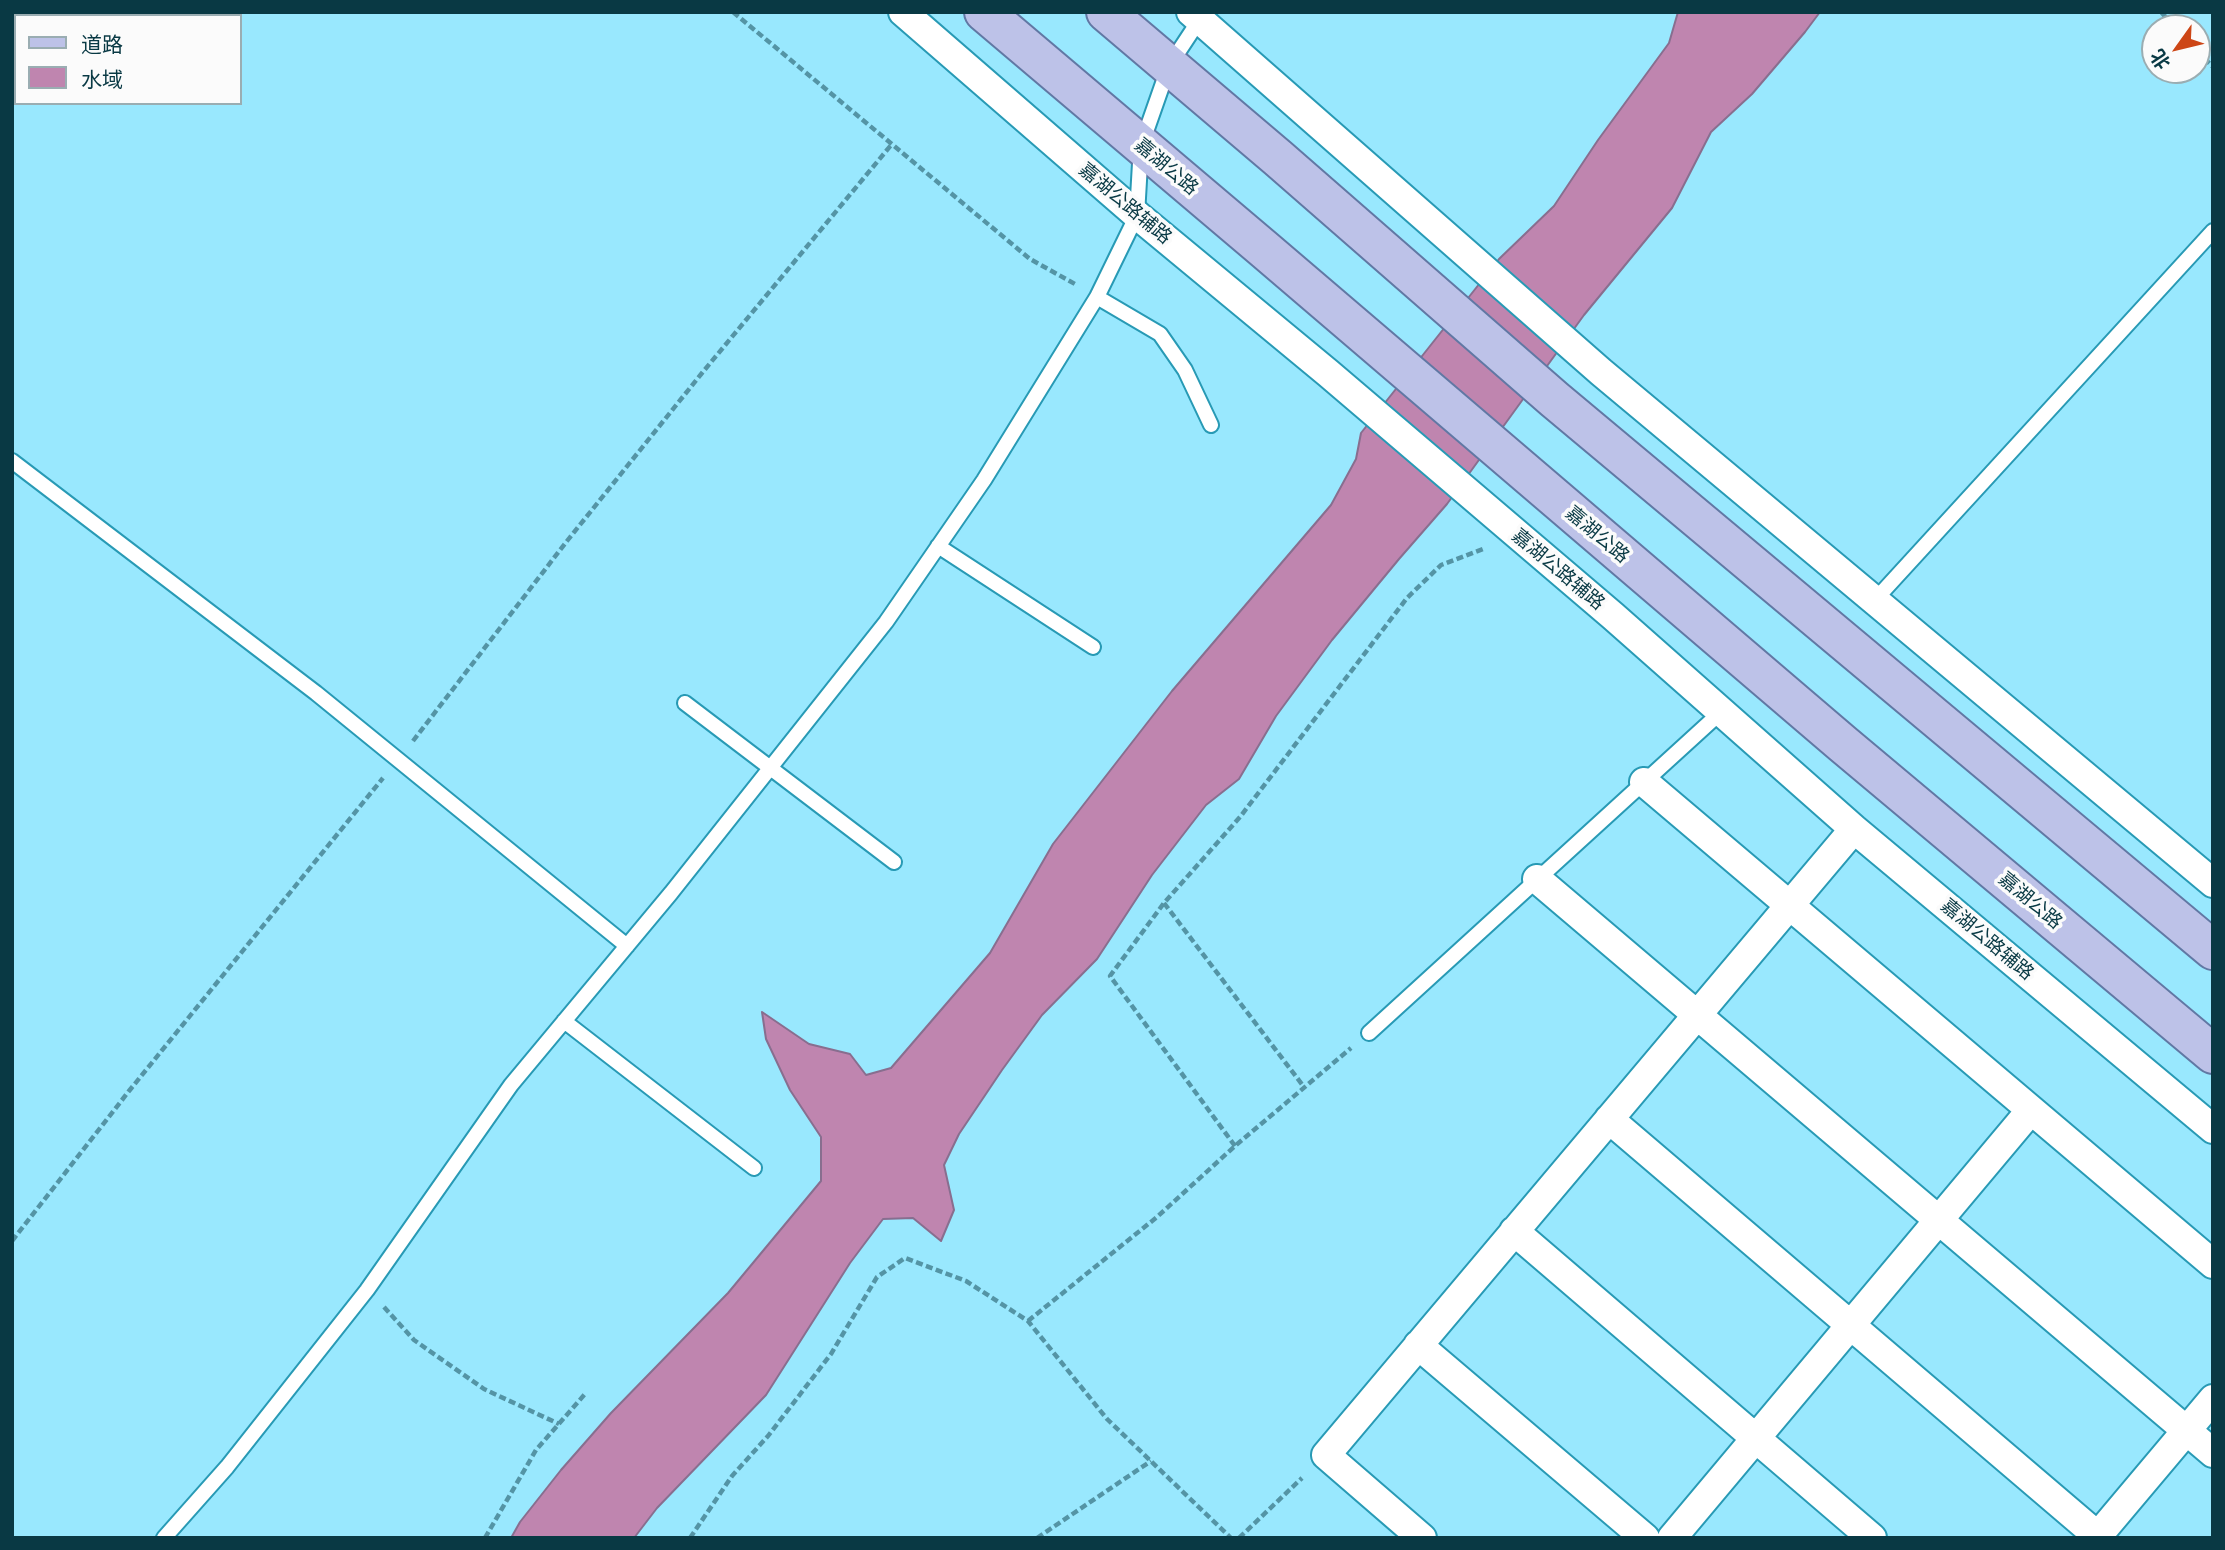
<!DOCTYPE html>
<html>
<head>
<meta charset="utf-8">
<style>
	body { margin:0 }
	#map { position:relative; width:2225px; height:1550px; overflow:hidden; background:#99e8fe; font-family:"PT Sans Narrow","Noto Sans SC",sans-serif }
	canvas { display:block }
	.frame { position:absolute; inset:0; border:14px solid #093944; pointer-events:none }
	.legend { position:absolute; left:14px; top:14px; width:228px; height:91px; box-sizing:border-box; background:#fbfbfb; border:2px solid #9aadb2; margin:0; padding:9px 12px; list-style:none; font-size:21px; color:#093944 }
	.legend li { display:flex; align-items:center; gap:14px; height:35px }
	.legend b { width:35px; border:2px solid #9aadb2 }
	.north { position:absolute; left:2141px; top:14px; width:70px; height:70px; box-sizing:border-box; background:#fbfbfb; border:2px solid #9aadb2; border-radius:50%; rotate:236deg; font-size:19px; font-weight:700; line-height:28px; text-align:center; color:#093944 }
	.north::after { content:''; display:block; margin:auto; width:24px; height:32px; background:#cd4616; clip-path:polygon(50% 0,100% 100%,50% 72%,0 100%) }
</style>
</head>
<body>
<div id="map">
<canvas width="2225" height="1550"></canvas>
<div class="frame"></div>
<ul class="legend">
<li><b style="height:9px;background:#bdc2e8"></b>道路</li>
<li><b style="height:19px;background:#bf85af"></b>水域</li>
</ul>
<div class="north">北</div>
</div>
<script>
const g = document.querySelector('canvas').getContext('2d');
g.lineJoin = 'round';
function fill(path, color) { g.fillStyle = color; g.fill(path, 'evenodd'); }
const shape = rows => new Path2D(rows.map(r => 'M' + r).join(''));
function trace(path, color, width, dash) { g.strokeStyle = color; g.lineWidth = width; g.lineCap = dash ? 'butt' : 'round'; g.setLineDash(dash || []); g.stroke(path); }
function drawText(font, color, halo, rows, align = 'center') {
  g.font = font + ' "PT Sans Narrow","Noto Sans SC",sans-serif'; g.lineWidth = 7; g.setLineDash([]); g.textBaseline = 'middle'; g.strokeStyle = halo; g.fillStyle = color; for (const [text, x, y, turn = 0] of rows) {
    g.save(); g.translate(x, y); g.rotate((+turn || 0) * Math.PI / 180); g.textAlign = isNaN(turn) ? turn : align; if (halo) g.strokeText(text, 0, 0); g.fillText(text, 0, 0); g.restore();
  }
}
const water = shape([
	[1678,12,1820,12,1805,32,1752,94,1711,132,1672,208,1584,315,1447,504,1399,559,1332,640,1276,716,1239,779,1206,805,1152,875,1097,959,1042,1015,1002,1070,959,1134,944,1165,954,1210,941,1241,913,1218,883,1219,850,1263,766,1395,657,1508,634,1538,511,1538,520,1522,561,1470,611,1413,728,1293,821,1181,821,1137,790,1090,766,1039,762,1012,809,1044,850,1054,866,1075,891,1068,990,953,1053,844,1172,691,1331,505,1356,459,1361,433,1499,259,1554,206,1598,140,1669,43,1678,12]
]);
fill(water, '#bf85af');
trace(water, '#886e8f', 2);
const service = shape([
	[1097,297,1160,334,1185,370,1211,425],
	[12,461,316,693,627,946],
	[938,546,1093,647],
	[1875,600,2213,231],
	[685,703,894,862],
	[564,1021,754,1168],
	[1369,1033,1721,712],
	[164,1538,227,1467,367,1290,511,1085,671,893,886,622,984,480,1097,297,1137,215,1141,146,1169,66,1202,16]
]);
const minor = shape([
	[903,12,1137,215,1328,373,1613,616,1854,829,2213,1129],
	[1191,12,1601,372,2213,883],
	[1644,782,2213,1264],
	[1537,879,2213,1453],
	[1609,1119,2100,1538],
	[1514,1231,1872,1538],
	[1418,1345,1645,1538],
	[1422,1538,1326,1455,1854,829],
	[1672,1538,2031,1110],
	[2096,1538,2213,1399]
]);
const primary = shape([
	[984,12,1265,250,1843,744,2213,1054],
	[1106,12,1278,158,1554,399,2213,950]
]);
trace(service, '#289ab5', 18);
trace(minor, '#289ab5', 32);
trace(primary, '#6178a4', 42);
trace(shape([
	[733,12,1030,259,1075,284],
	[2161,12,2176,28],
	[2197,51,2213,67],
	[413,741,567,541,702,373,892,144],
	[1164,903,1304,1087],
	[1235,1146,1110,976,1164,903,1240,817,1407,598,1441,565,1483,549],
	[12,1241,129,1091,383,778],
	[384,1307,414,1340,484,1389,559,1424],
	[1028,1321,1157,1217,1235,1146,1351,1048],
	[12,1537,13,1538],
	[485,1538,536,1450,585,1394],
	[690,1538,732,1476,768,1436,831,1354,877,1277,905,1258,966,1281,1028,1321,1107,1419,1231,1538],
	[1037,1538,1151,1461],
	[1239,1538,1302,1478]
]), '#5494a5', 4.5, [7, 3.5]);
trace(service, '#fff', 14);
trace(minor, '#fff', 28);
trace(primary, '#bdc2e8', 38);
drawText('19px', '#093944', '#fbfbfb', [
	["嘉湖公路",1166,167,40],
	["嘉湖公路辅路",1125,204,40],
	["嘉湖公路",1597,535,40],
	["嘉湖公路辅路",1558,570,40],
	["嘉湖公路",2030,901,40],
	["嘉湖公路辅路",1987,940,40]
]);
</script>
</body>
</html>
